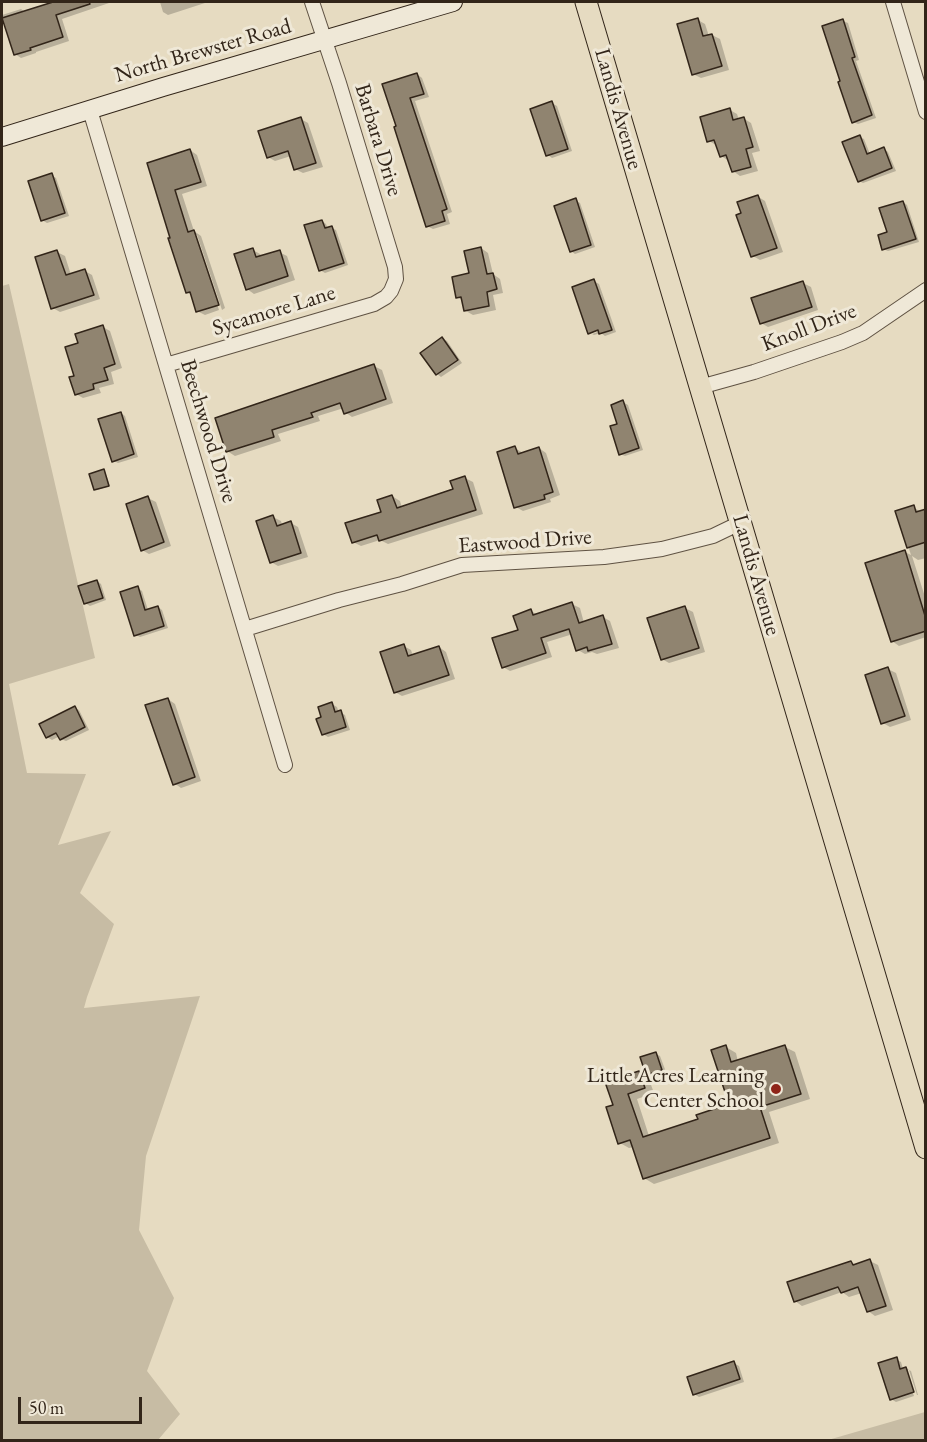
<!DOCTYPE html>
<html>
<head>
<meta charset="utf-8">
<style>
	body { margin:0 }
	#map { position:relative; width:927px; height:1442px; overflow:hidden; background:#e6dbc1; font-family:"EB Garamond",serif }
	canvas { display:block }
	.frame { position:absolute; inset:0; border:3px solid #322519; pointer-events:none }
	.scale { position:absolute; left:18px; top:1397px; width:124px; height:27px; box-sizing:border-box; border:3px solid #322519; border-top:0; padding-left:8px; font-size:18px; line-height:21px; white-space:nowrap; color:#322519; -webkit-text-stroke:4px #efe8d7; paint-order:stroke }
</style>
</head>
<body>
<div id="map">
<canvas width="927" height="1442"></canvas>
<div class="frame"></div>
<div class="scale">50 m</div>
</div>
<script>
const g = document.querySelector('canvas').getContext('2d');
g.lineJoin = 'round';
function fill(path, color) { g.fillStyle = color; g.fill(path, 'evenodd'); }
const shape = rows => new Path2D(rows.map(r => 'M' + r).join(''));
function trace(path, color, width, dash) { g.strokeStyle = color; g.lineWidth = width; g.lineCap = dash ? 'butt' : 'round'; g.setLineDash(dash || []); g.stroke(path); }
function drawText(font, color, halo, rows, align = 'center') {
  g.font = font + ' "EB Garamond",serif'; g.lineWidth = 6; g.setLineDash([]); g.textBaseline = 'middle'; g.strokeStyle = halo; g.fillStyle = color; for (const [text, x, y, turn = 0] of rows) {
    g.save(); g.translate(x, y); g.rotate((+turn || 0) * Math.PI / 180); g.textAlign = isNaN(turn) ? turn : align; if (halo) g.strokeText(text, 0, 0); g.fillText(text, 0, 0); g.restore();
  }
}
fill(shape([
	[9,284,95,658,9,684,27,773,86,774,58,845,111,831,80,893,114,924,87,997,84,1008,200,996,146,1156,139,1230,174,1298,147,1371,180,1414,158,1440,2,1440,2,286],
	[925,1412,925,1440,828,1440]
]), '#c7bca4');
fill(shape([
	[58,2,112,2,62,19,69,41,36,52,36,53,21,58,15,54,2,15,21,9,25,12],
	[160,2,208,2,168,15,163,12],
	[698,20,705,24,709,36,712,35,720,39,729,70,701,78,693,74],
	[843,21,848,23,859,60,856,61,876,118,858,124,853,122,842,82],
	[417,74,422,78,429,97,415,101,452,212,447,214,450,224,433,229,427,226,396,128],
	[552,103,557,106,572,151,552,158,548,155],
	[730,110,737,114,739,120,743,118,751,123,760,151,752,153,758,171,740,176,733,171,729,161,721,156,716,145,709,141],
	[301,119,308,123,323,167,303,173,295,169,291,156,275,161,268,157],
	[860,137,864,139,870,154,884,149,888,152,896,171,863,183,859,181],
	[190,150,197,155,207,186,182,194,194,231,201,236,225,308,222,310,197,235,194,235,219,310,205,315,197,311,193,296,187,292,148,164],
	[51,175,56,178,69,216,47,223,42,220],
	[757,196,765,201,783,252,760,260,753,256],
	[575,200,580,203,595,247,575,254,571,251],
	[903,202,907,205,919,242,888,251,883,249,889,233],
	[322,221,326,224,328,229,332,228,336,230,348,265,325,273,320,270],
	[481,248,488,253,493,274,500,279,503,293,493,295,496,310,473,315,466,311,464,301,457,297,471,274],
	[253,250,260,254,262,257,279,252,287,256,295,280,254,294,247,289],
	[57,252,65,256,71,275,85,271,92,275,100,299,60,312,53,308],
	[594,281,599,284,616,332,605,336,601,333,594,335,592,334,606,329,605,327,591,331,591,333,590,333],
	[803,283,811,287,818,310,768,327,761,323],
	[103,327,110,331,122,368,111,372,114,384,99,388,101,393,83,398,76,394,76,377,80,344],
	[443,339,447,341,462,363,441,377,437,374],
	[374,366,382,370,393,403,352,417,345,412,344,408,318,416,320,421,278,434,281,441,235,456,227,451],
	[623,402,628,405,643,450,625,456,620,454,619,425],
	[121,413,125,416,138,457,118,463,114,461],
	[515,448,523,453,539,448,546,453,560,495,550,499,551,502,523,511,516,507],
	[103,471,105,472,110,486,97,490,95,489],
	[465,478,473,482,483,514,388,544,380,540,361,546,353,542,383,513,392,496,400,501,402,508,455,490],
	[148,498,156,502,171,546,149,554,142,550],
	[913,507,921,512,926,510,926,558,918,560,912,556,926,600,926,637,899,646,892,641,905,552,911,555,897,512],
	[273,517,281,521,282,525,291,523,298,527,308,557,278,566,271,562],
	[97,581,101,584,106,600,90,606,85,603],
	[138,588,142,591,148,610,158,607,162,610,168,628,140,637,136,635],
	[572,604,580,608,584,623,603,617,610,621,619,648,597,654,592,652,585,654,578,650,573,634,547,642,552,657,510,671,503,667,519,631,531,611,538,615],
	[685,608,693,612,705,652,669,663,662,659],
	[404,646,411,650,413,656,439,647,446,652,455,679,402,696,395,692],
	[888,669,896,673,911,720,890,727,883,723],
	[168,699,175,704,201,781,181,788,174,783],
	[332,704,337,707,339,713,340,712,345,715,350,730,328,737,323,734,323,718],
	[75,708,79,710,89,730,66,741,61,739,60,736,52,740,47,737],
	[726,1047,736,1053,738,1062,785,1047,795,1052,810,1099,769,1112,779,1143,654,1184,644,1178,634,1147,629,1148,620,1143,615,1106,639,1072,649,1078,642,1058,656,1054,660,1056,666,1072,652,1077,647,1074,654,1093,637,1099,649,1136,699,1120,731,1105],
	[870,1261,878,1265,893,1310,875,1316,868,1311,862,1293,849,1297,842,1292,802,1306,795,1301,851,1262,856,1265],
	[896,1359,901,1362,903,1369,906,1368,909,1370,905,1370,914,1396,896,1402,891,1399],
	[734,1363,739,1366,744,1382,699,1397,694,1394],
	[909,1370,911,1371,918,1395,917,1395]
]), '#0003');
const building = shape([
	[53,2,89,2,90,4,56,15,63,37,30,48,31,50,14,55,2,18,53,2],
	[698,18,703,36,712,34,722,66,692,75,677,24,698,18],
	[843,19,855,57,852,58,872,115,852,123,838,82,840,81,822,26,843,19],
	[417,73,424,94,410,98,447,209,442,211,445,221,426,227,394,127,396,126,382,84,417,73],
	[552,101,568,149,546,156,530,109,552,101],
	[730,108,733,120,744,117,753,147,746,149,751,167,732,172,726,155,720,157,714,140,707,142,700,117,730,108],
	[301,117,316,163,294,170,288,151,267,158,258,131,301,117],
	[860,135,867,154,884,147,892,168,858,182,842,142,860,135],
	[190,149,201,182,175,190,188,232,194,230,219,305,196,312,190,292,186,293,168,238,170,238,147,163,190,149],
	[52,173,65,213,41,221,28,181,52,173],
	[758,195,777,248,751,257,736,215,741,213,737,202,758,195],
	[576,198,591,245,570,252,554,206,576,198],
	[903,201,916,239,882,250,878,235,887,232,879,208,903,201],
	[322,220,325,228,332,226,344,263,319,271,304,225,322,220],
	[481,247,487,274,493,273,497,289,487,292,489,306,464,311,461,297,456,298,452,277,469,273,464,251,481,247],
	[253,248,256,257,280,250,288,276,246,290,234,254,253,248],
	[57,250,66,275,85,269,94,295,51,309,35,257,57,250],
	[594,279,612,330,599,334,598,330,588,334,572,287,594,279],
	[803,281,812,307,760,324,751,298,803,281],
	[103,325,115,364,104,368,108,380,93,384,94,389,75,395,69,377,74,376,65,347,78,343,75,334,103,325],
	[442,337,458,360,436,375,420,353,442,337],
	[374,364,386,399,344,414,340,403,311,413,313,417,272,430,274,437,226,452,215,418,374,364],
	[623,400,639,448,619,455,610,426,617,424,611,405,623,400],
	[121,412,134,454,112,462,98,419,121,412],
	[515,446,518,454,539,447,553,492,544,495,545,499,514,508,497,452,515,446],
	[104,469,109,486,94,490,89,474,104,469],
	[465,476,476,510,379,541,377,535,352,543,345,523,381,512,377,500,392,495,397,508,453,489,450,481,465,476],
	[148,496,164,542,141,551,126,504,148,496],
	[914,505,916,512,926,509,926,542,907,548,895,511,914,505],
	[273,515,277,526,291,521,301,553,270,563,256,521,273,515],
	[905,550,926,619,926,631,891,642,865,563,905,550],
	[97,580,103,598,84,604,78,586,97,580],
	[138,586,145,610,158,606,164,626,134,636,120,592,138,586],
	[572,602,579,623,603,615,612,644,588,651,587,647,576,651,569,629,541,638,546,653,502,668,492,638,518,630,513,616,531,609,533,615,572,602],
	[685,606,699,648,661,660,647,618,685,606],
	[404,644,408,656,439,646,449,675,394,693,380,652,404,644],
	[888,667,905,716,881,724,865,675,888,667],
	[168,698,195,777,173,785,145,705,168,698],
	[332,702,335,712,341,710,346,727,322,735,316,719,321,717,318,707,332,702],
	[75,706,85,727,60,740,56,733,46,738,39,724,75,706],
	[726,1045,731,1062,785,1045,801,1094,760,1107,770,1138,643,1179,630,1140,618,1144,606,1107,613,1105,605,1082,639,1071,645,1088,628,1094,643,1137,698,1119,696,1115,729,1104,711,1050,726,1045],
	[656,1052,662,1070,646,1075,640,1057,656,1052],
	[870,1259,886,1306,867,1312,858,1287,841,1293,838,1287,794,1302,787,1282,851,1261,853,1265,870,1259],
	[897,1357,900,1369,906,1367,914,1392,890,1400,878,1363,897,1357],
	[734,1361,740,1379,693,1395,687,1377,734,1361]
]);
fill(building, '#908470');
trace(building, '#322519', 1.5);
const minor = shape([
	[893,2,926,112],
	[90,110,285,765],
	[166,365,374,304,386,297,391,291,396,279,395,267,339,83,312,2],
	[700,387,754,372,842,342,863,333,926,290],
	[245,629,339,600,402,584,462,565,604,557,662,549,713,536,740,523]
]);
const secondary = shape([
	[2,137,163,87,453,2]
]);
const primary = shape([
	[586,2,926,1148]
]);
trace(minor, '#5f5243', 16);
trace(secondary, '#322519', 20);
trace(primary, '#322519', 23);
trace(minor, '#efe8d7', 14);
trace(secondary, '#efe8d7', 18);
trace(primary, '#e6dbc1', 21);
for (const [x, y, r, color] of [
	[776,1089,6,"#8f2418"]
]) { const dot = new Path2D(); dot.arc(x, y, r, 0, 2 * Math.PI); g.fillStyle = color; g.fill(dot); trace(dot, '#efe8d7', 2); }
drawText('22px', '#322519', '#efe8d7', [
	["North Brewster Road",203,51,-16],
	["Landis Avenue",618,109,74],
	["Barbara Drive",378,140,73],
	["Sycamore Lane",274,311,-17],
	["Knoll Drive",809,328,-21],
	["Beechwood Drive",208,431,73],
	["Eastwood Drive",525,542,-4],
	["Landis Avenue",756,575,74]
]);
drawText('22px', '#322519', '#efe8d7', [
	["Little Acres Learning",764,1076],
	["Center School",764,1101]
], 'right');
</script>
</body>
</html>
